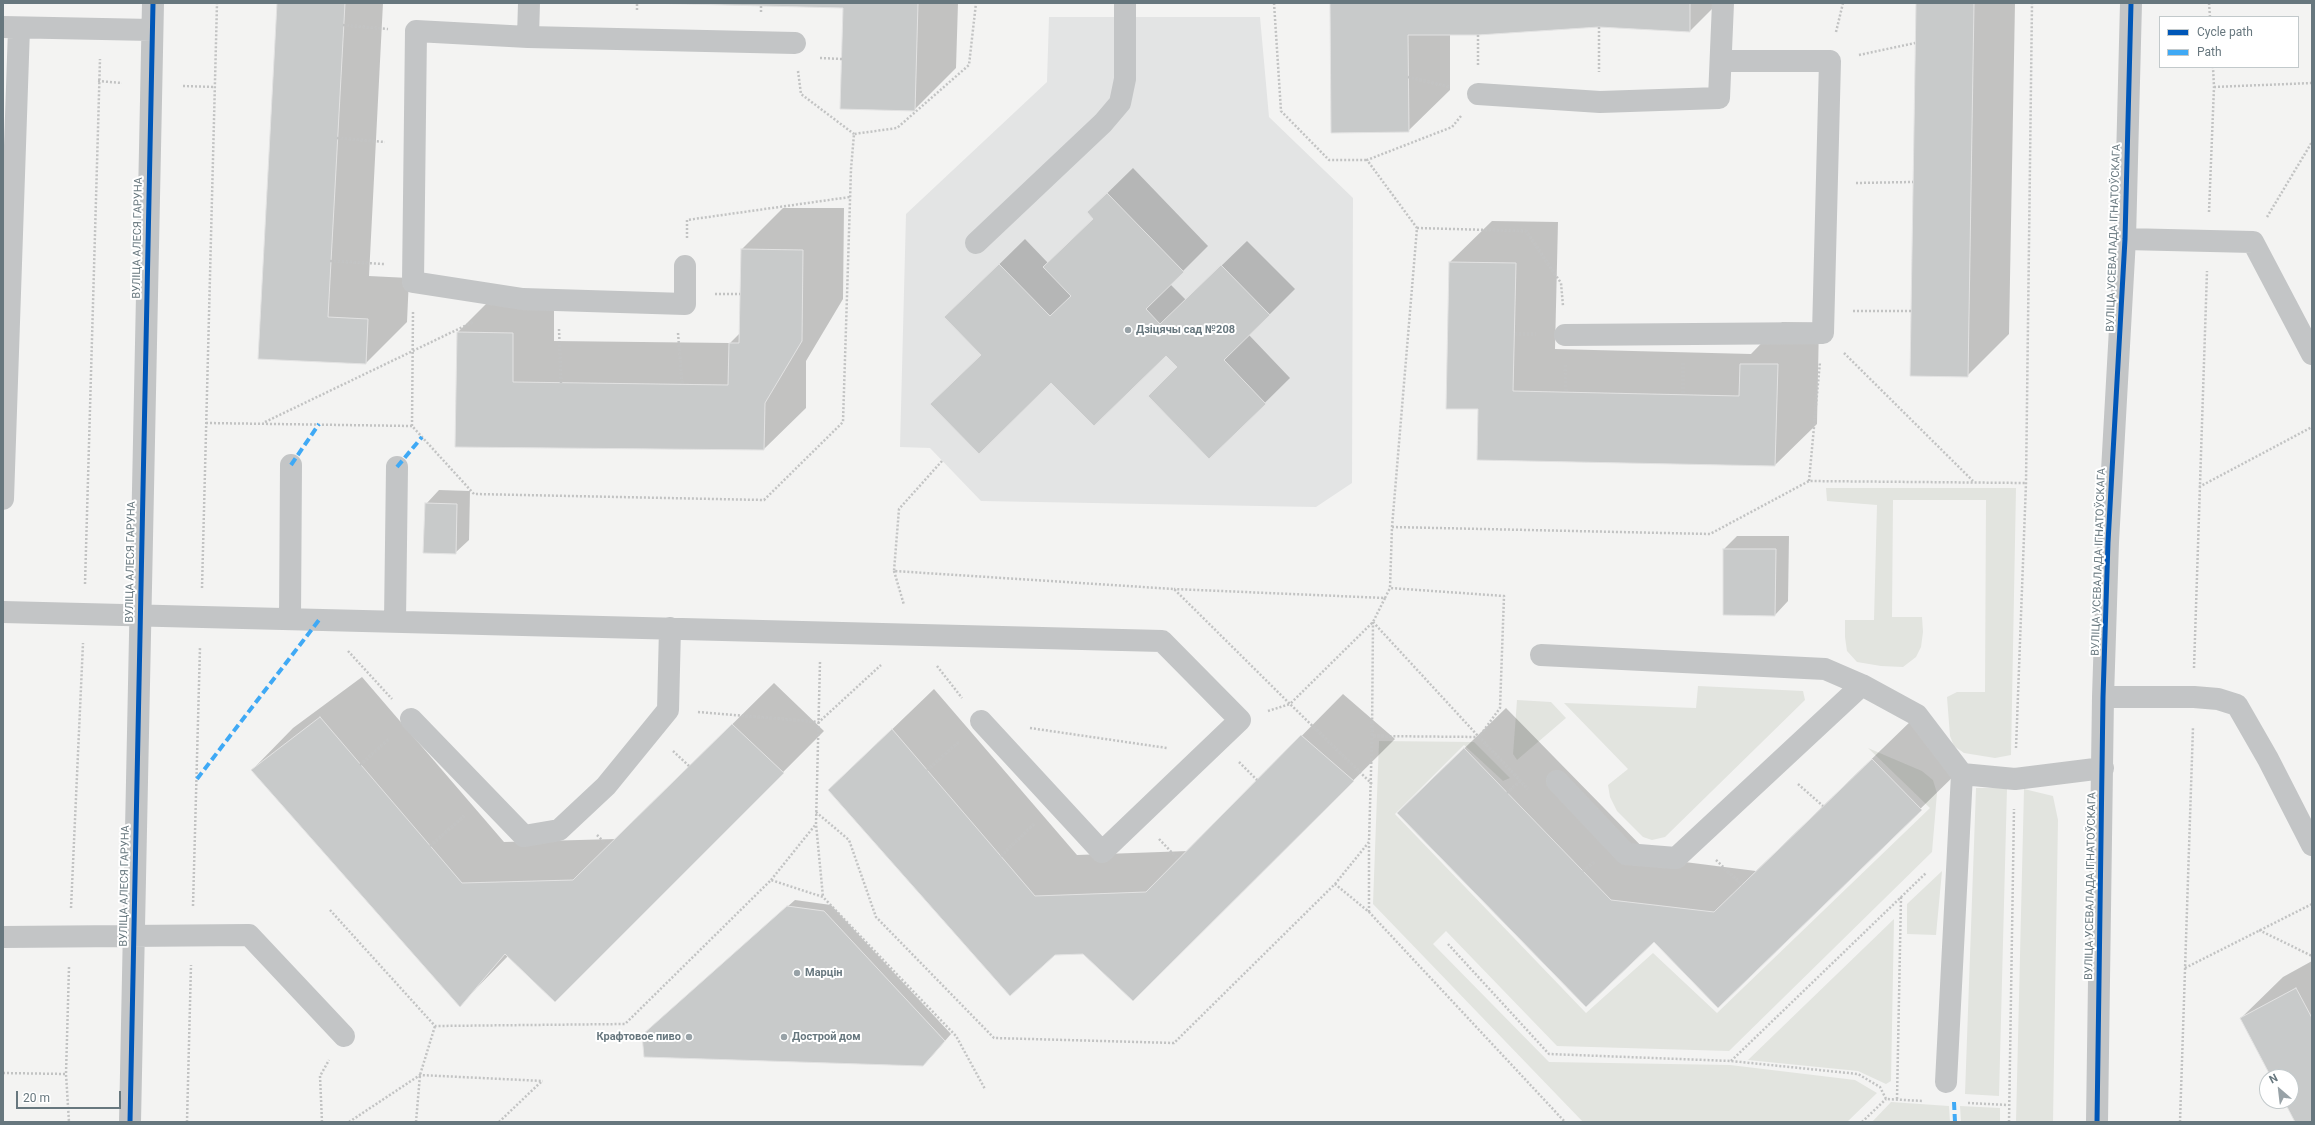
<!DOCTYPE html>
<html>
<head>
<meta charset="utf-8">
<style>
	body { margin:0 }
	#map { position:relative; width:2315px; height:1125px; overflow:hidden; background:#f3f3f2; font-family:Roboto,sans-serif }
	canvas { display:block }
	.frame { position:absolute; inset:0; border:4px solid #67777e; pointer-events:none }
	.legend { position:absolute; left:2159px; top:16px; width:140px; height:52px; box-sizing:border-box; background:#fff; border:1px solid #c2c9cb; margin:0; padding:5px 7px; list-style:none; font-size:12px; color:#67777e }
	.legend li { display:flex; align-items:center; gap:8px; height:20px }
	.legend b { width:20px; border:1px solid #c2c9cb }
	.north { position:absolute; left:2259px; top:1069px; width:40px; height:40px; box-sizing:border-box; background:#fff; border:1px solid #c2c9cb; border-radius:50%; rotate:332deg; font-size:11px; font-weight:700; line-height:16px; text-align:center; color:#67777e }
	.north::after { content:''; display:block; margin:auto; width:14px; height:18px; background:#98a2a7; clip-path:polygon(50% 0,100% 100%,50% 72%,0 100%) }
	.scale { position:absolute; left:16px; top:1091px; width:105px; height:18px; box-sizing:border-box; border:2px solid #67777e; border-top:0; padding-left:5px; font-size:12px; line-height:14px; white-space:nowrap; color:#67777e; -webkit-text-stroke:3px #fff; paint-order:stroke }
</style>
</head>
<body>
<div id="map">
<canvas width="2315" height="1125"></canvas>
<div class="frame"></div>
<ul class="legend">
<li><b style="height:5px;background:#0057b8"></b>Cycle path</li>
<li><b style="height:5px;background:#3fa9f5"></b>Path</li>
</ul>
<div class="north">N</div>
<div class="scale">20 m</div>
</div>
<script>
const g = document.querySelector('canvas').getContext('2d');
g.lineJoin = 'round';
function fill(path, color) { g.fillStyle = color; g.fill(path, 'evenodd'); }
const shape = rows => new Path2D(rows.map(r => 'M' + r).join(''));
function trace(path, color, width, dash) { g.strokeStyle = color; g.lineWidth = width; g.lineCap = dash ? 'butt' : 'round'; g.setLineDash(dash || []); g.stroke(path); }
function drawText(font, color, halo, rows, align = 'center') {
  g.font = font + ' Roboto,sans-serif'; g.lineWidth = 4; g.setLineDash([]); g.textBaseline = 'middle'; g.strokeStyle = halo; g.fillStyle = color; for (const [text, x, y, turn = 0] of rows) {
    g.save(); g.translate(x, y); g.rotate((+turn || 0) * Math.PI / 180); g.textAlign = isNaN(turn) ? turn : align; if (halo) g.strokeText(text, 0, 0); g.fillText(text, 0, 0); g.restore();
  }
}
fill(shape([
	[1049,17,1260,17,1269,117,1353,198,1352,483,1316,507,981,501,930,448,900,447,906,214,1047,82]
]), '#e3e4e4');
fill(shape([
	[1826,488,2016,488,2011,755,1995,758,1964,753,1954,746,1950,736,1947,697,1957,692,1985,692,1986,500,1893,500,1892,617,1922,617,1923,632,1921,647,1916,657,1903,667,1881,666,1857,662,1847,651,1845,637,1845,620,1874,620,1877,505,1827,501],
	[1698,686,1803,691,1805,700,1665,837,1652,840,1643,837,1617,811,1610,797,1608,785,1628,769,1564,703,1696,708],
	[1517,700,1551,702,1566,718,1517,760,1513,754],
	[1379,741,1474,742,1510,778,1503,781,1464,745,1395,814,1586,1013,1653,953,1717,1013,1930,808,1868,748,1922,771,1933,780,1937,793,1932,852,1729,1051,1557,1046,1446,931,1433,944,1549,1062,1730,1065,1855,1080,1877,1093,1847,1122,1583,1122,1373,904],
	[1976,788,2007,788,1999,1096,1965,1094],
	[2024,789,2053,796,2058,820,2053,1122,2016,1122],
	[1942,871,1936,935,1907,934,1907,904],
	[1894,919,1891,1081,1886,1084,1858,1071,1748,1060],
	[1891,1102,1949,1106,1950,1122,1872,1122],
	[1960,1106,2000,1108,2000,1122,1961,1122]
]), '#e2e4df');
fill(shape([
	[278,3,383,3,369,276,409,278,407,322,366,363,259,358],
	[693,3,958,3,956,68,914,110,844,7],
	[1331,3,1718,3,1690,31,1599,26,1450,34,1450,90,1408,131],
	[1917,3,2015,3,2009,334,1967,376],
	[1133,168,1208,246,1170,284,1186,300,1247,241,1295,289,1249,335,1290,378,1209,458,1178,366,1166,354,1051,381,982,354,971,292,1025,239,1048,263,1094,218,1088,212],
	[783,208,844,208,843,299,806,361,806,408,764,449,456,446,458,332,499,291,554,292,554,341,730,343,741,332,742,249],
	[1492,221,1558,222,1555,349,1751,354,1782,322,1819,323,1817,424,1775,465,1479,408,1450,262],
	[439,490,470,491,469,540,455,553,426,504],
	[1737,536,1789,536,1788,601,1775,615,1724,549],
	[362,677,504,842,616,839,774,683,824,731,555,1001,508,956,460,1005,252,770,293,728],
	[934,689,1077,855,1188,851,1343,694,1395,739,1133,999,1083,953,829,790],
	[1506,708,1653,858,1756,871,1914,718,1962,768,1718,1007,1654,941,1440,772],
	[795,900,831,905,951,1034,930,1058,649,1029],
	[2312,961,2312,1122,2296,1122,2285,1101,2291,1101,2291,1077,2272,1077,2241,1018,2283,977]
]), '#0003');
const building = shape([
	[277,3,345,3,328,317,368,319,366,364,258,359,277,3],
	[645,3,918,3,915,111,840,109,843,8,645,3],
	[1330,3,1690,3,1690,32,1599,27,1478,35,1408,35,1409,132,1331,133,1330,3],
	[1916,3,1974,3,1968,377,1910,376,1916,3],
	[1107,193,1184,272,1146,309,1160,324,1221,265,1270,315,1224,360,1266,404,1209,459,1148,396,1177,367,1166,356,1094,426,1051,383,979,454,930,404,981,355,944,317,999,264,1050,316,1071,296,1043,267,1093,219,1087,212,1107,193],
	[741,249,803,250,802,341,765,403,764,450,455,447,457,332,513,333,513,382,728,385,729,343,739,343,741,249],
	[1449,262,1516,263,1513,391,1739,396,1740,364,1778,364,1775,466,1477,460,1478,409,1446,409,1449,262],
	[425,503,457,504,456,554,423,553,425,503],
	[1723,549,1776,549,1775,616,1723,615,1723,549],
	[320,717,462,883,573,880,732,724,784,773,555,1002,505,954,460,1007,251,770,320,717],
	[892,729,1035,896,1146,892,1301,735,1354,781,1133,1001,1083,954,1055,955,1010,996,828,790,892,729],
	[1464,748,1611,900,1714,912,1872,759,1922,810,1718,1008,1654,942,1586,1007,1397,813,1464,748],
	[787,906,824,911,945,1041,923,1066,644,1057,642,1035,787,906],
	[2296,988,2312,1018,2312,1122,2295,1122,2284,1101,2291,1101,2291,1077,2271,1077,2240,1018,2296,988]
]);
fill(building, '#c8caca');
trace(building, '#e2e2e2', 1);
trace(shape([
	[1274,3,1281,111,1329,160,1367,160],
	[2209,3,2210,17],
	[761,6,761,14],
	[637,10,637,3],
	[343,25,388,29],
	[1599,27,1599,72],
	[1836,32,1843,3],
	[1478,35,1478,65],
	[1859,55,1915,43],
	[820,58,842,59],
	[798,71,801,94,854,134],
	[1408,77,1450,87],
	[98,81,122,83],
	[183,86,215,87],
	[2214,87,2312,83],
	[1461,116,1452,127,1367,160,1417,228,1392,527,1390,588,1504,596,1500,708,1479,737,1528,789],
	[337,138,385,142],
	[1856,183,1913,182],
	[2209,212,2214,87,2213,67],
	[2267,217,2312,142],
	[1417,228,1526,231,1561,283,1563,306],
	[687,238,687,220,850,197],
	[330,261,384,264],
	[715,294,740,294],
	[1853,311,1911,311],
	[559,329,561,383],
	[678,333,682,384],
	[1515,334,1536,334],
	[1844,353,1973,481],
	[1683,363,1683,394],
	[1565,365,1566,392],
	[265,422,473,322],
	[206,423,412,426,474,494,764,500,843,422,851,169,854,134,897,128,969,65,976,3],
	[412,426,413,312],
	[942,461,899,509,894,571,1174,589,1290,704,1373,622,1385,598,1174,589],
	[1809,481,1820,362],
	[2199,487,2312,427],
	[1392,527,1710,534,1809,481,2026,483],
	[894,571,904,605],
	[85,584,100,59],
	[202,588,217,3],
	[1385,598,1390,588],
	[1373,622,1479,737,1372,736,1373,622],
	[348,651,392,699],
	[820,662,816,824,823,897],
	[937,666,962,698],
	[2194,668,2207,271],
	[1268,711,1290,704,1372,784],
	[698,712,819,722,881,665],
	[1030,728,1167,748],
	[2016,748,2026,483,2032,3],
	[673,751,689,766],
	[1239,762,1257,780],
	[360,765,389,739],
	[927,770,960,741],
	[1798,784,1823,806],
	[1507,793,1520,781],
	[816,812,849,840,876,917,994,1038,1174,1043,1335,884,1369,912,1565,1122],
	[597,835,608,846],
	[1159,839,1178,859],
	[430,846,464,816],
	[1001,856,1035,823],
	[1716,860,1742,885],
	[1583,871,1594,862],
	[771,880,816,824],
	[1335,884,1369,842,1372,736],
	[193,906,200,647],
	[71,908,83,643],
	[330,910,435,1026,625,1024,771,880,823,897,956,1036,985,1089],
	[1369,912,1369,843],
	[2259,930,2312,956],
	[1448,944,1549,1054,1731,1061,1858,1074,1880,1087,1886,1099,1923,1101],
	[69,967,66,1074,69,1122],
	[2185,968,2312,904],
	[1731,1061,1926,873],
	[3,1073,66,1074],
	[1897,1099,1901,897],
	[1968,1103,2008,1105],
	[187,1122,191,965],
	[322,1122,320,1076,329,1060],
	[349,1122,420,1075,543,1081],
	[416,1122,420,1075,435,1026],
	[499,1122,542,1081],
	[1862,1122,1886,1099],
	[2009,1122,2014,809],
	[2180,1122,2193,727]
]), '#c2c3c3', 2.5, [2, 2]);
trace(shape([
	[3,27,152,30],
	[528,37,529,3],
	[1478,94,1600,102,1719,98,1723,3],
	[2125,239,2253,242,2312,354],
	[976,243,1103,123,1120,103,1125,79,1125,3],
	[685,266,685,304,523,299,413,282,416,31,528,37,795,43],
	[1565,335,1823,333,1830,61,1721,61],
	[3,499,19,28],
	[3,612,1162,641,1240,720,1102,852,981,721],
	[290,619,291,465],
	[395,621,397,467],
	[1541,655,1825,669,1862,685],
	[2103,697,2194,697,2218,699,2237,705,2268,759,2312,845],
	[411,719,524,836,559,830,606,786,668,710,670,628],
	[1962,774,2015,779,2103,768],
	[1557,781,1626,854,1676,858,1862,685,1917,715,1962,774,1946,1082],
	[3,937,249,935,344,1036],
	[130,1122,153,3],
	[2097,1122,2103,697,2108,542,2125,239,2131,3]
]), '#c3c5c6', 22);
trace(shape([
	[291,465,319,424],
	[397,467,422,437],
	[197,779,319,620],
	[1954,1102,1955,1122]
]), '#3fa9f5', 4, [8, 4]);
trace(shape([
	[130,1122,153,3],
	[2097,1122,2103,697,2108,542,2125,239,2131,3]
]), '#0057b8', 5);
for (const [x, y, r, color] of [
	[1128,330,4,"#98a2a7"],
	[797,973,4,"#98a2a7"],
	[689,1037,4,"#98a2a7"],
	[784,1037,4,"#98a2a7"]
]) { const dot = new Path2D(); dot.arc(x, y, r, 0, 2 * Math.PI); g.fillStyle = color; g.fill(dot); trace(dot, '#fff', 1.5); }
drawText('11px', '#67777e', '#fff', [
	["ВУЛІЦА АЛЕСЯ ГАРУНА",138,238,-89],
	["ВУЛІЦА УСЕВАЛАДА ІГНАТОЎСКАГА",2114,238,-88],
	["ВУЛІЦА АЛЕСЯ ГАРУНА",131,562,-89],
	["ВУЛІЦА УСЕВАЛАДА ІГНАТОЎСКАГА",2099,562,-88],
	["ВУЛІЦА АЛЕСЯ ГАРУНА",125,886,-89],
	["ВУЛІЦА УСЕВАЛАДА ІГНАТОЎСКАГА",2091,886,-89]
]);
drawText('bold 11px', '#67777e', '#fff', [
	["Дзіцячы сад №208",1136,330],
	["Марцін",805,973],
	["Крафтовое пиво",681,1037,"right"],
	["Дострой дом",792,1037]
], 'left');
</script>
</body>
</html>
